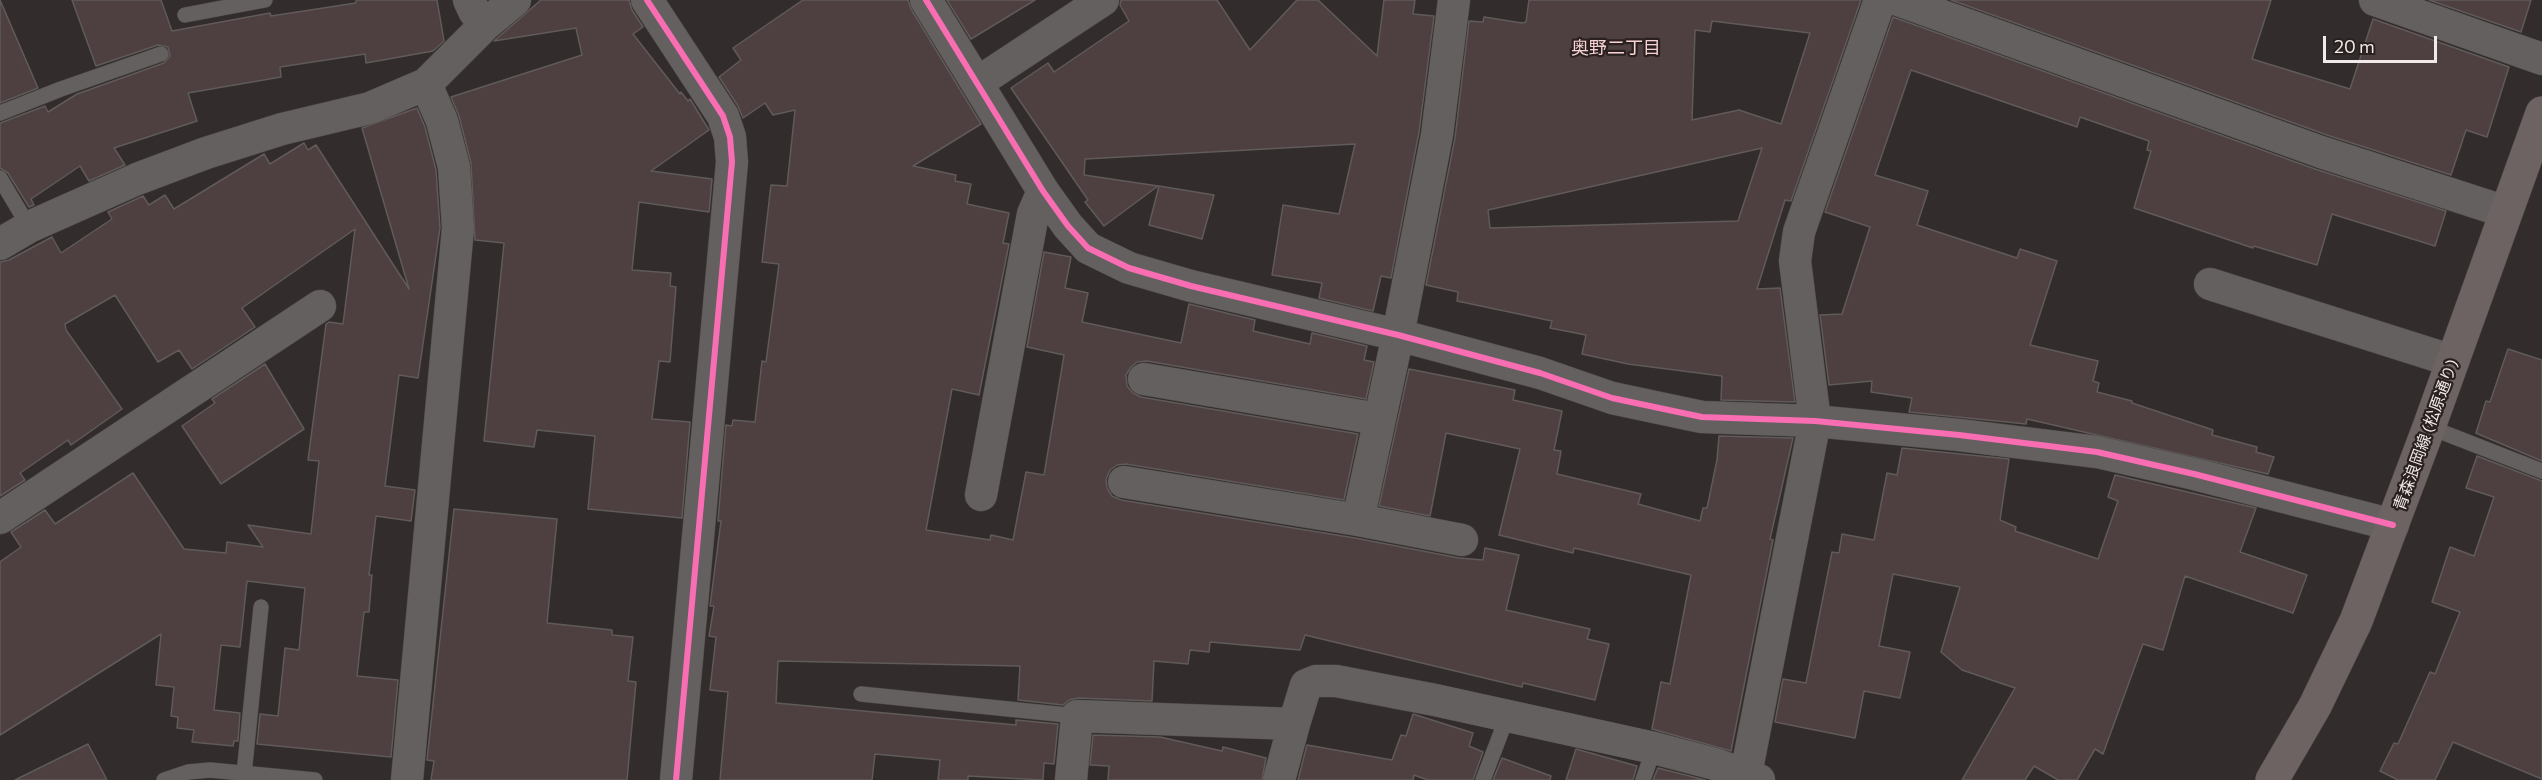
<!DOCTYPE html>
<html>
<head>
<meta charset="utf-8">
<style>
	body { margin:0 }
	#map { position:relative; width:2542px; height:780px; overflow:hidden; background:#322c2c; font-family:Commissioner,sans-serif }
	canvas { display:block }
	.scale { position:absolute; left:2323px; top:36px; width:114px; height:27px; box-sizing:border-box; border:3px solid #f1eaea; border-top:0; padding-left:8px; font-size:18px; line-height:21px; white-space:nowrap; color:#f1eaea; -webkit-text-stroke:4px #2a2020; paint-order:stroke }
</style>
</head>
<body>
<div id="map">
<canvas width="2542" height="780"></canvas>
<div class="scale">20 m</div>
</div>
<script>
const g = document.querySelector('canvas').getContext('2d');
g.lineJoin = 'round';
function fill(path, color) { g.fillStyle = color; g.fill(path, 'evenodd'); }
const shape = rows => new Path2D(rows.map(r => 'M' + r).join(''));
function trace(path, color, width, dash) { g.strokeStyle = color; g.lineWidth = width; g.lineCap = dash ? 'butt' : 'round'; g.setLineDash(dash || []); g.stroke(path); }
function drawText(font, color, halo, rows, align = 'center') {
  g.font = font + ' Commissioner,"Noto Sans JP",sans-serif'; g.lineWidth = 4.5; g.setLineDash([]); g.textBaseline = 'middle'; g.strokeStyle = halo; g.fillStyle = color; for (const [text, x, y, turn = 0] of rows) {
    g.save(); g.translate(x, y); g.rotate((+turn || 0) * Math.PI / 180); g.textAlign = isNaN(turn) ? turn : align; if (halo) g.strokeText(text, 0, 0); g.fillText(text, 0, 0); g.restore();
  }
}
const building = shape([
	[0,0,38,88,0,103,0,0],
	[72,0,161,0,172,31,270,13,271,16,356,3,356,0,437,0,444,41,433,51,366,63,365,54,280,67,281,77,188,93,197,121,114,148,125,165,89,181,80,166,31,199,34,205,29,207,8,173,0,168,0,123,45,106,48,112,77,94,164,63,170,56,168,47,158,45,96,66,72,0],
	[541,0,629,0,632,10,643,27,633,34,680,94,681,92,688,101,690,99,709,130,651,171,712,179,709,212,639,202,632,270,671,273,670,286,676,287,670,362,659,361,652,419,690,422,682,518,588,509,595,436,537,430,534,447,484,441,504,243,475,240,471,163,459,116,451,97,582,55,576,28,494,41,541,0],
	[803,0,908,0,911,9,981,124,913,166,956,175,955,181,971,184,967,204,1009,213,1003,243,1009,244,979,395,952,389,926,530,990,540,991,535,1013,540,1026,472,1044,475,1064,355,1027,347,1044,252,1071,257,1065,288,1088,293,1082,322,1181,343,1189,304,1255,320,1253,331,1310,344,1312,333,1367,346,1364,360,1374,362,1366,399,1147,361,1137,362,1131,367,1126,375,1127,386,1133,393,1141,397,1358,434,1344,500,1126,464,1117,465,1110,470,1106,479,1107,488,1112,496,1121,500,1355,538,1459,558,1483,560,1485,548,1519,555,1506,610,1590,629,1587,639,1609,644,1595,700,1523,683,1522,687,1305,635,1300,650,1210,642,1209,652,1190,650,1188,664,1154,661,1152,701,1078,698,1069,700,1063,705,1018,700,1020,666,778,661,776,703,1016,725,1016,720,1058,724,1054,764,1044,763,1043,780,968,776,968,780,938,780,940,760,875,754,872,780,720,780,728,692,710,690,716,637,709,636,714,606,710,606,721,521,718,521,726,425,732,426,733,420,755,422,762,361,766,362,779,264,762,262,771,185,787,186,795,110,773,115,765,103,743,118,738,106,719,77,741,60,733,48,803,0],
	[947,0,1035,0,971,39,947,0],
	[1121,0,1217,0,1250,50,1297,0,1318,0,1377,56,1384,0,1415,0,1413,14,1434,16,1419,132,1391,278,1381,276,1373,311,1319,298,1322,283,1272,275,1283,205,1339,214,1355,144,1085,159,1084,175,1158,186,1104,226,1085,202,1088,200,1011,88,1048,63,1054,72,1129,21,1120,5,1121,0],
	[1529,0,1861,0,1791,201,1785,200,1757,289,1780,288,1795,402,1721,400,1722,376,1628,364,1582,354,1586,335,1550,328,1552,321,1457,301,1458,292,1426,285,1455,138,1469,21,1483,22,1484,17,1522,23,1526,22,1529,0],
	[1712,21,1810,33,1781,124,1739,110,1692,120,1695,30,1710,32,1712,21],
	[1762,148,1738,221,1490,228,1488,210,1762,148],
	[1951,0,2271,0,2252,59,2350,89,2373,19,2509,67,2487,137,2466,130,2451,175,2327,135,1951,0],
	[2429,0,2531,0,2521,32,2429,0],
	[1893,17,2315,169,2446,211,2435,246,2332,214,2317,265,2254,246,2253,248,2134,208,2151,151,2147,150,2149,141,2080,117,2077,127,1911,70,1875,175,1928,191,1917,225,2017,258,2020,249,2057,261,2030,345,2098,361,2093,381,2099,383,2097,392,2132,401,2132,403,2213,430,2212,435,2257,447,2256,452,2274,457,2268,474,2027,419,2026,424,1909,412,1912,398,1871,392,1872,381,1829,385,1820,315,1842,314,1870,227,1825,212,1893,17],
	[417,108,425,127,436,170,440,228,418,378,399,375,385,486,415,490,411,521,376,516,369,575,372,575,369,612,364,612,357,676,398,680,391,757,257,744,260,714,278,716,285,648,299,650,305,588,247,581,240,647,221,645,214,710,240,713,238,741,234,741,233,746,192,742,194,730,177,728,178,717,171,716,174,687,156,685,161,634,0,735,0,562,21,547,11,532,45,510,55,524,133,473,184,549,226,553,227,542,263,547,248,525,311,534,319,461,308,460,326,324,329,322,343,324,355,229,242,308,255,327,192,369,179,350,158,362,115,295,65,324,66,330,122,409,71,445,68,440,20,473,25,480,0,496,0,262,9,260,52,237,61,253,112,219,108,212,143,196,149,205,165,195,174,209,264,154,270,164,304,143,308,150,316,145,409,289,362,128,417,108],
	[1159,186,1214,195,1202,239,1149,225,1159,186],
	[2508,349,2542,360,2542,461,2476,433,2486,401,2490,402,2508,349],
	[265,364,304,429,221,484,182,426,215,403,212,399,265,364],
	[1409,369,1515,390,1513,400,1562,411,1554,450,1561,451,1557,474,1641,494,1638,504,1700,521,1703,508,1707,508,1717,460,1719,436,1793,438,1770,539,1773,540,1731,751,1652,729,1661,682,1670,684,1691,575,1574,548,1573,553,1499,535,1520,449,1446,433,1430,516,1379,506,1409,369],
	[1902,448,2009,459,2000,520,2016,527,2015,531,2098,559,2118,501,2108,497,2115,475,2256,508,2240,552,2307,575,2293,613,2185,576,2163,650,2143,644,2103,754,2095,749,2077,780,2058,780,2034,766,2025,780,1962,780,2015,688,1962,670,1941,652,1960,587,1893,574,1879,646,1910,652,1900,698,1864,691,1855,738,1775,722,1783,679,1806,683,1832,552,1839,553,1842,534,1874,540,1887,473,1897,475,1902,448],
	[2477,456,2542,481,2542,779,2453,742,2435,780,2398,780,2380,771,2394,743,2398,744,2430,672,2435,674,2460,612,2432,602,2450,547,2474,556,2494,497,2466,488,2477,456],
	[454,509,557,519,547,623,612,630,612,635,633,637,628,681,636,682,627,780,431,780,434,761,427,760,454,509],
	[1413,714,1473,733,1469,746,1483,752,1473,780,1428,780,1414,775,1413,780,1298,780,1307,745,1392,760,1401,735,1406,736,1413,714],
	[1093,735,1160,737,1222,751,1223,747,1266,758,1262,780,1108,780,1109,766,1090,765,1093,735],
	[88,744,107,780,15,780,88,744],
	[1576,749,1637,766,1633,780,1566,780,1576,749],
	[1502,758,1551,776,1550,780,1493,780,1502,758],
	[1658,768,1705,780,1653,780,1658,768]
]);
fill(building, '#4e3f40');
trace(building, '#605b5a', 1.5);
const lane = shape([
	[185,15,265,0],
	[0,113,61,89,161,54],
	[0,178,29,227],
	[2429,427,2542,471],
	[861,694,1077,716],
	[244,774,261,607],
	[164,780,188,772,210,770,315,780],
	[1483,780,1507,717],
	[1643,780,1654,748]
]);
const street = shape([
	[469,0,474,11,485,25],
	[647,0,723,116,730,137,732,162,676,780],
	[926,0,1043,191,1068,226,1088,248,1129,268,1191,286,1398,335,1540,373,1612,398,1678,412,1702,417,1815,421,1959,435,2097,452,2194,474,2393,525],
	[1898,0,2321,152,2506,212],
	[2375,0,2542,59],
	[977,83,1103,0],
	[0,244,29,227,137,179,206,153,282,129,370,108,426,84,485,25,515,0],
	[2210,284,2453,361],
	[1144,379,1378,419],
	[1124,482,1358,520,1462,540],
	[981,495,1033,214,1043,191],
	[0,518,320,306],
	[1358,520,1398,335,1437,135,1454,0],
	[1746,774,1815,421,1795,261,1799,232,1880,0],
	[407,780,458,228,454,167,442,121,426,84],
	[1071,780,1077,716,1294,724,1306,685,1316,681,1336,681,1435,700,1654,748,1715,764,1759,780],
	[1279,780,1294,724]
]);
const primary = shape([
	[2272,780,2315,706,2356,621,2429,427,2542,113]
]);
trace(lane, '#4d4848', 16);
trace(street, '#4d4848', 33);
trace(primary, '#4d4848', 34);
trace(lane, '#646060', 15);
trace(street, '#646060', 32);
trace(primary, '#6e6363', 33);
trace(shape([
	[647,0,723,116,730,137,732,162,676,780],
	[926,0,1043,191,1068,226,1088,248,1129,268,1191,286,1398,335,1540,373,1612,398,1678,412,1702,417,1815,421,1959,435,2097,452,2194,474,2393,525]
]), '#f96db3', 6);
drawText('16px', '#f1eaea', '#2a2020', [
	["青森浪岡線 (松原通り)",2426,435,-70]
]);
drawText('18px', '#f6d2d2', '#2a2020', [
	["奥野二丁目",1616,48]
]);
</script>
</body>
</html>
